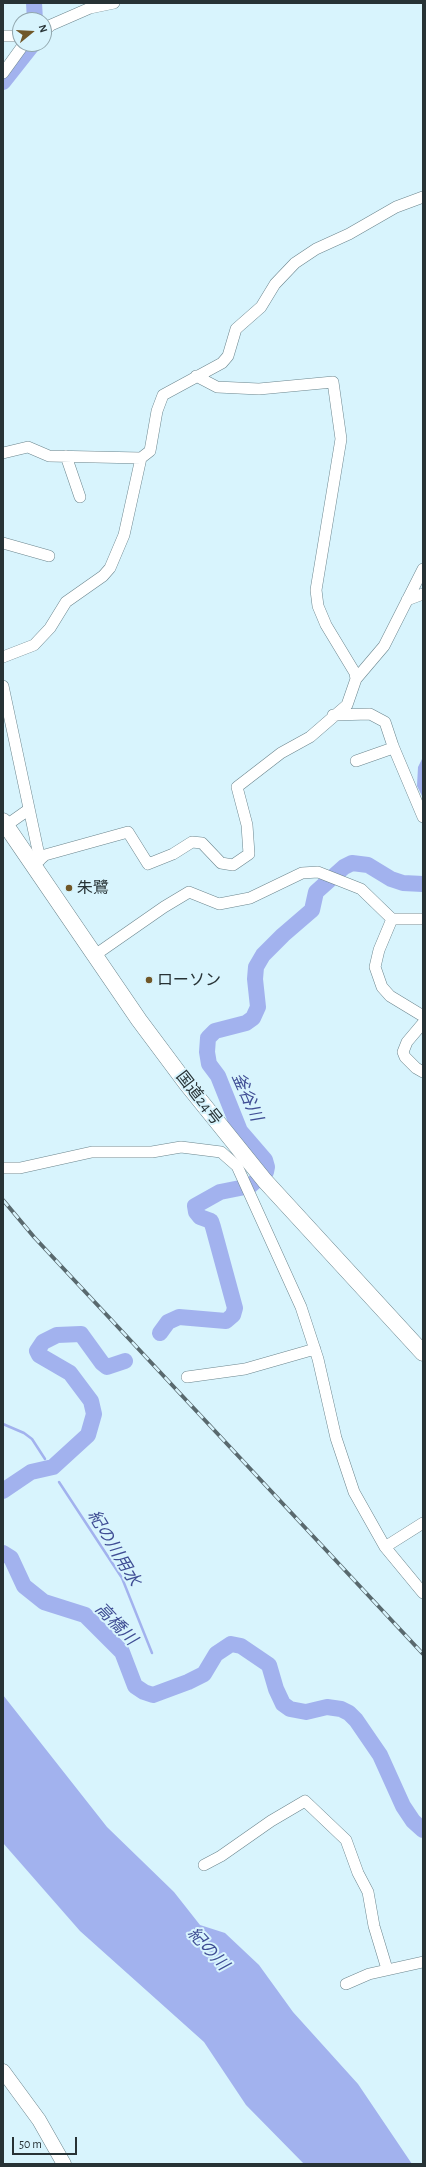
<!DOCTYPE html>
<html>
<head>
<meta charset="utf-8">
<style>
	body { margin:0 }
	#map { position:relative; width:426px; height:2167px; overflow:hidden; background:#d8f4fd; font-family:"Alegreya Sans",sans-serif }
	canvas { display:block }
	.frame { position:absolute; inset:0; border:4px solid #273235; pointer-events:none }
	.north { position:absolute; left:12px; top:12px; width:40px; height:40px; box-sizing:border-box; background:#d8f4fd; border:1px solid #91a6ad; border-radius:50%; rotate:72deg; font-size:11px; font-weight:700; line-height:16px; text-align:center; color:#273235 }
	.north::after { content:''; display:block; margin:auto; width:14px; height:18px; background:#705728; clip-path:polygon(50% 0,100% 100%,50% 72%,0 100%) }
	.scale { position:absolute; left:12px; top:2137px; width:65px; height:18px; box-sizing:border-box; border:2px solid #273235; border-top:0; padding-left:5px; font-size:12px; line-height:14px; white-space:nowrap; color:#273235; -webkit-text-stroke:3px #d8f4fd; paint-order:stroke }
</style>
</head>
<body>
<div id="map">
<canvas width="426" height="2167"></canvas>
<div class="frame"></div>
<div class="north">N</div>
<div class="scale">50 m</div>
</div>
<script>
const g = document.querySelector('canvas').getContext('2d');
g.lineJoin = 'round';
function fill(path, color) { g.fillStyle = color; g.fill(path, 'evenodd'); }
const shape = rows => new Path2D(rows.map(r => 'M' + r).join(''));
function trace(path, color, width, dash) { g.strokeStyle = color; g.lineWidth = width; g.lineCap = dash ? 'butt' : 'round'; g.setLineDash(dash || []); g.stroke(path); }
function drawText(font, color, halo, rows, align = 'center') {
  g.font = font + ' "Alegreya Sans","Noto Sans JP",sans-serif'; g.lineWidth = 4; g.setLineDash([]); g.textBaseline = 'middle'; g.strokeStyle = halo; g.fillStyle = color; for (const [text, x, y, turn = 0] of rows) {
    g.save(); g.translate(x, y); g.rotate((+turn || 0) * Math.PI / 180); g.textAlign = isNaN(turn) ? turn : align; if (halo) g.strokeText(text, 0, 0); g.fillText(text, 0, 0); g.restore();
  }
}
fill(shape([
	[423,757,423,798,417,786,418,767],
	[3,1695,107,1827,174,1892,200,1925,225,1933,259,1965,293,2012,358,2084,412,2164,304,2164,246,2105,204,2042,80,1931,3,1843]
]), '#a2b2ee');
trace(shape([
	[3,1424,24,1433,32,1439,45,1459],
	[59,1482,122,1578,152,1653]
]), '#a2b2ee', 2.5);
trace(shape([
	[34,3,35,20],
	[3,82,33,44],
	[160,1333,168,1322,179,1317,226,1321,233,1315,235,1308,213,1227,211,1221,200,1217,196,1212,195,1206,220,1192,250,1186,266,1172,267,1167,265,1160,240,1131,218,1076,209,1064,207,1052,208,1038,215,1031,246,1023,253,1018,258,1007,255,979,256,967,263,955,283,935,312,910,316,892,344,867,352,863,368,865,391,879,403,883,423,884],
	[3,1491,31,1472,53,1467,88,1435,94,1414,91,1401,70,1373,39,1355,37,1351,43,1342,57,1335,81,1334,102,1363,107,1367,125,1361],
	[3,1553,11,1558,24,1586,44,1602,85,1615,122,1652,135,1686,144,1692,153,1695,188,1682,204,1674,216,1654,231,1644,241,1646,269,1665,276,1689,283,1704,290,1709,306,1712,327,1707,341,1709,349,1713,356,1720,380,1755,403,1806,413,1821,423,1830]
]), '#a2b2ee', 16);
const minor = shape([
	[44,31,51,25,90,8,114,3],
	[3,36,20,36],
	[3,73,24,44],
	[196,376,217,387,259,389,333,382,341,439,316,590,318,606,326,625,355,673,356,679],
	[3,453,28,447,49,456,141,458,150,451,157,411,163,395,222,363,228,356,236,329,261,307,275,284,295,263,316,249,349,234,396,207,423,197],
	[66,456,80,497],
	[3,543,49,556],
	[407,600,423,594],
	[3,657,34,645,50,628,66,602,103,576,110,568,124,535,141,458],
	[3,686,40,860],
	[333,715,370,714,385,722,393,746,423,817],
	[356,761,393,748],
	[3,824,11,822,28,810],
	[33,866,45,855,128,832,148,864,173,854,192,842,202,843,221,863,233,865,249,854,247,825,237,787,281,753,310,737,347,705,356,679,384,646,423,569],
	[392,919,379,950,375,967,382,987,390,996,423,1016],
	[95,955,164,907,189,892,219,904,250,898,302,873,318,872,361,889,392,919,423,919],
	[423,1023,407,1042,403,1052,405,1057,416,1068,423,1072],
	[3,1168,20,1168,92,1152,152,1152,181,1147,221,1152,237,1166,301,1307,318,1359,336,1438,354,1492,385,1547,423,1593],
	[187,1377,245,1369,315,1349],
	[385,1547,423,1523],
	[204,1865,221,1856,271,1821,305,1801,346,1840,358,1873,368,1892,374,1926,387,1969],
	[346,1984,369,1974,423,1962]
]);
const major = shape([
	[3,2071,39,2120,64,2164]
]);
const highway = shape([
	[3,821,139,1020,186,1083,265,1181,423,1353]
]);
trace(minor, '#6b858d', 12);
trace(major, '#6b858d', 15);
trace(highway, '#6b858d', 17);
trace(minor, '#fff', 11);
trace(major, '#fff', 14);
trace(highway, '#fff', 16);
const rail = shape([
	[3,1200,34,1237,423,1654]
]);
trace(rail, '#59696e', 4);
trace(rail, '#d8f4fd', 2.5, [8]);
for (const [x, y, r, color] of [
	[69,888,4,"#705728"],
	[149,980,4,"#705728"]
]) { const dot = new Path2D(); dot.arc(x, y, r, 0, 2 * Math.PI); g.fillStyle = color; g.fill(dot); trace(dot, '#d8f4fd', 1.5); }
drawText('16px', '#273235', '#d8f4fd', [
	["朱鷺",77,888],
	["ローソン",157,980]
], 'left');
drawText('16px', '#273235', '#d8f4fd', [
	["国道24号",199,1098,52]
]);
drawText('italic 17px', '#3f4d94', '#d8f4fd', [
	["釜谷川",247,1097,66],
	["紀の川用水",114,1548,59],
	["高橋川",116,1624,46],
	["紀の川",208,1949,47]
]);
</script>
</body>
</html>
